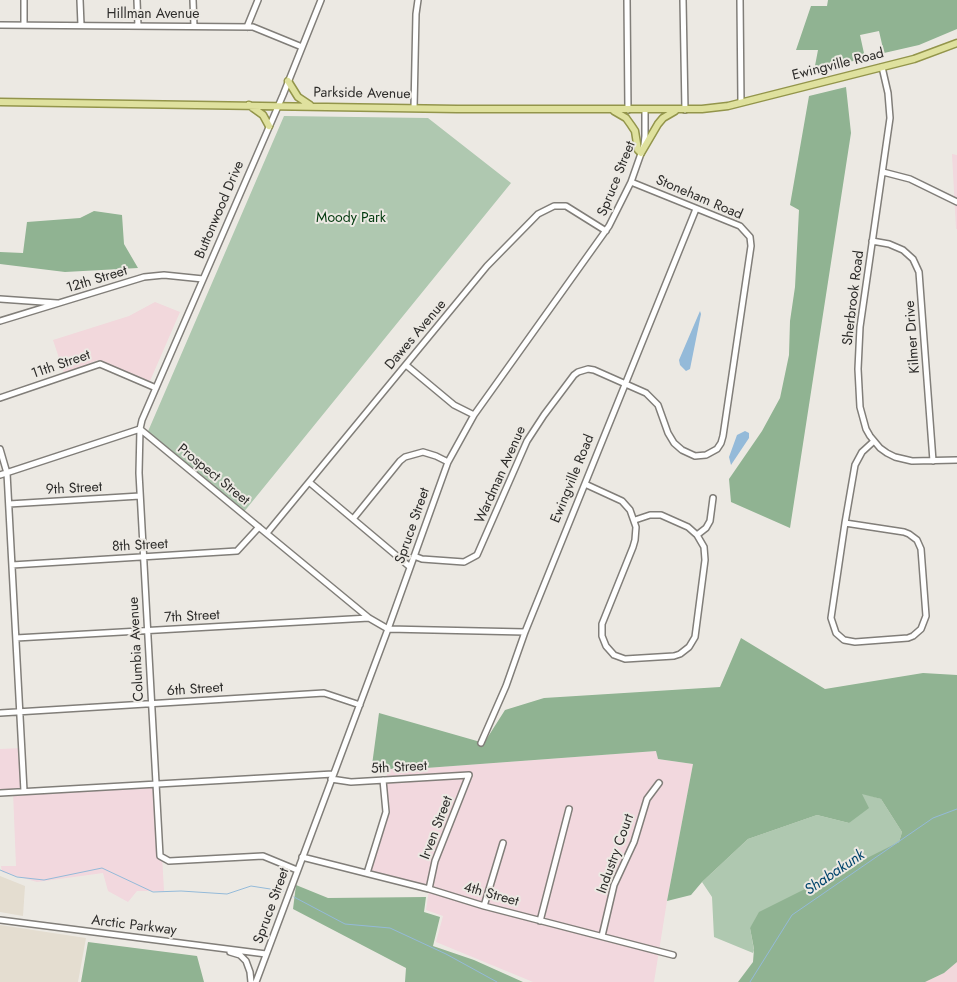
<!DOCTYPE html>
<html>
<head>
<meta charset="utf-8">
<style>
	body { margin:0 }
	canvas { display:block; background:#ece9e3 }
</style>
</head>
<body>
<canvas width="957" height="982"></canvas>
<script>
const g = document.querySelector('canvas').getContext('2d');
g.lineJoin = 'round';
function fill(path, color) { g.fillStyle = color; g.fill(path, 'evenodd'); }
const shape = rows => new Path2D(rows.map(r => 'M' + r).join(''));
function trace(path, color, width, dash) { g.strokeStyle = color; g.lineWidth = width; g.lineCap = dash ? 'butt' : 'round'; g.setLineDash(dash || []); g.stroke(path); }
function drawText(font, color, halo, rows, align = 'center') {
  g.font = font + ' Jost,sans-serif'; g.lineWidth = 4; g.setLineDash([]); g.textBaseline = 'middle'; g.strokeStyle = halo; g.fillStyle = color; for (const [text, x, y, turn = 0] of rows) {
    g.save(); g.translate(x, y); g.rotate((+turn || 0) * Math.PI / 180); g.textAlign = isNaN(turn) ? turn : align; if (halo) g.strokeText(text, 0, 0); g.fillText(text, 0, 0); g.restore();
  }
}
fill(shape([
	[0,876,25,886,23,916,0,912],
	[0,925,86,938,78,982,0,982]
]), '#e4ddd0');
fill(shape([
	[952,154,957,155,957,229,956,229],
	[23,748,27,789,158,782,164,891,137,891,128,902,108,891,103,873,37,882,2,872,1,866,16,866,13,792,0,792,0,749],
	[656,751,658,759,693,764,667,901,654,982,533,982,436,942,443,916,426,910,429,890,368,873,387,809,387,769,426,768]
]), '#f2d8de');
fill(shape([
	[155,302,180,312,150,381,98,360,64,373,53,340,129,316],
	[957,962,957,982,925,982,944,973]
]), '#f2d8dc');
fill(shape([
	[284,116,428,118,511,183,243,513,146,436],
	[862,793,881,799,902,832,899,842,750,928,754,950,753,953,714,937,712,897,702,882,748,839,817,815,849,823]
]), '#afc8b0');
fill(shape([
	[828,0,957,0,957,29,919,45,884,53,879,31,860,35,865,58,814,71,818,50,796,50,811,6,827,6],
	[846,87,851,133,790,528,731,502,729,479,762,431,780,398,789,355,790,321,795,287,799,210,790,205,809,96],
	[94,211,122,215,124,244,138,268,65,272,0,264,0,252,23,253,27,222,80,218],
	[741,638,825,689,923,673,957,675,957,962,944,973,925,982,738,982,753,962,754,949,750,928,759,912,899,842,902,832,881,799,862,794,869,808,849,823,817,815,748,839,702,882,691,895,667,901,693,764,658,759,656,751,426,768,387,769,372,765,379,713,484,743,505,710,544,698,720,687],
	[296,885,328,898,426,897,424,912,440,917,433,946,474,960,523,982,405,982,406,968,293,909],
	[88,942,197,956,204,982,81,982]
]), '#90b392');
fill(shape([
	[700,311,701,314,690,369,686,371,680,365,679,360],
	[745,431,749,433,749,438,731,465,729,457,737,435]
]), '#94bad9');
trace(shape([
	[0,870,17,877,44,880,102,868,153,892,181,891,227,894,251,886,283,891],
	[294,897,345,924,390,928,446,954,497,982],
	[750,982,792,915,933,818,957,809]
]), '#94bad9', 1);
const minor = shape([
	[24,0,24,25],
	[80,0,81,25],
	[137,0,138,26],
	[193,0,194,26],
	[627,0,628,110],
	[683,0,685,110],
	[740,0,741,102],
	[0,25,253,27,302,47],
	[247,27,258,0],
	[882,67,888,93,890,118,860,327,858,369,860,407,866,429,870,436,880,448,887,453,895,457,912,461,957,460],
	[414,108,416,14,418,0],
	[883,172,910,179,957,202],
	[872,241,889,244,903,250,913,259,919,272,933,461],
	[0,299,57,303],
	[0,321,144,277,164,275,203,279],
	[406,365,454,405,474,415],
	[0,398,100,364,156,388],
	[140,429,369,618,388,629,525,632],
	[0,449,7,473,24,791],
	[0,475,140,429],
	[309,482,410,567],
	[585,484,622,501,630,510,636,527,635,540,633,547,602,624,602,636,606,646,614,655,625,659,674,656,680,654,689,647,695,637,705,560,704,547,697,535,688,527,661,515,650,515,635,520],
	[9,504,140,496],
	[353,519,400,461,405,457,423,452,436,456,448,462],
	[845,523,904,532,909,534,917,540,921,549,926,616,921,629,913,636,908,638,855,642,844,640,836,633,831,618,845,523],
	[845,523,855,465,862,452,874,441],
	[267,533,487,266,538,214,554,206,566,206,606,231],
	[697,535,706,528,710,521,713,498],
	[414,556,422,559,464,562,477,555,527,441,544,415,574,375,578,372,588,369,594,370,646,393,658,405,668,433,674,443,682,450,695,456,706,455,717,449,721,443,723,436,751,246,750,237,740,226,631,182],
	[12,565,237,551,259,527],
	[16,638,369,618],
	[0,713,324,693,360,705],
	[481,743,506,686,525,632,696,209],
	[331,779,351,782,469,775,435,861,429,889],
	[0,793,333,774],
	[302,857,429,889,484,906,673,955],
	[297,870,263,856,169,861,160,856,139,473,140,429,142,420,283,95,321,0],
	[367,873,386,812,383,780],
	[484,906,503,843],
	[0,920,266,954],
	[540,921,569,809],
	[602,936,614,885,634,842,647,799,659,783],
	[230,952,240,955,246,961,250,972,251,982],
	[256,982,388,629,448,462,474,415,609,226,631,182,644,145,645,136,645,110]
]);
const major = shape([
	[288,81,298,97,310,105],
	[0,102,457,109,702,109,728,106,914,59,957,43],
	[249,105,263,115,269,126],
	[614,111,626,118,631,125,635,131,638,150,641,153,658,124,663,118,675,111]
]);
trace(minor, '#817e79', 8);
trace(major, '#93954b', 9);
trace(minor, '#fff', 5);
trace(major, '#dfe19e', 6);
drawText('14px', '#2d2c2a', '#ece9e3', [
	["Hillman Avenue",153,15],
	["Ewingville Road",838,65,-14],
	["Parkside Avenue",362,94,1],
	["Spruce Street",617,179,-68],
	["Stoneham Road",699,198,23],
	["Buttonwood Drive",220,210,-67],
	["12th Street",97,280,-17],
	["Sherbrook Road",854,298,-83],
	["Dawes Avenue",416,335,-50],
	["Kilmer Drive",913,337,-94],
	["11th Street",61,365,-19],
	["Prospect Street",213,475,39],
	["Wardman Avenue",501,475,-66],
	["Ewingville Road",573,479,-68],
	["9th Street",74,489,-3],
	["Spruce Street",413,526,-71],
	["8th Street",140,546,-3],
	["7th Street",192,617,-3],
	["Columbia Avenue",137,649,-93],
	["6th Street",195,690,-4],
	["5th Street",399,768,-3],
	["Irven Street",437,828,-69],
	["Industry Court",616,854,-70],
	["4th Street",491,895,16],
	["Spruce Street",272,906,-70],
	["Arctic Parkway",134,926,7]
]);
drawText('14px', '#01390d', '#ece9e3', [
	["Moody Park",351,219]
]);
drawText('italic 15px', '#00446c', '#ece9e3', [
	["Shabakunk",835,873,-34]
]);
</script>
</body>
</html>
